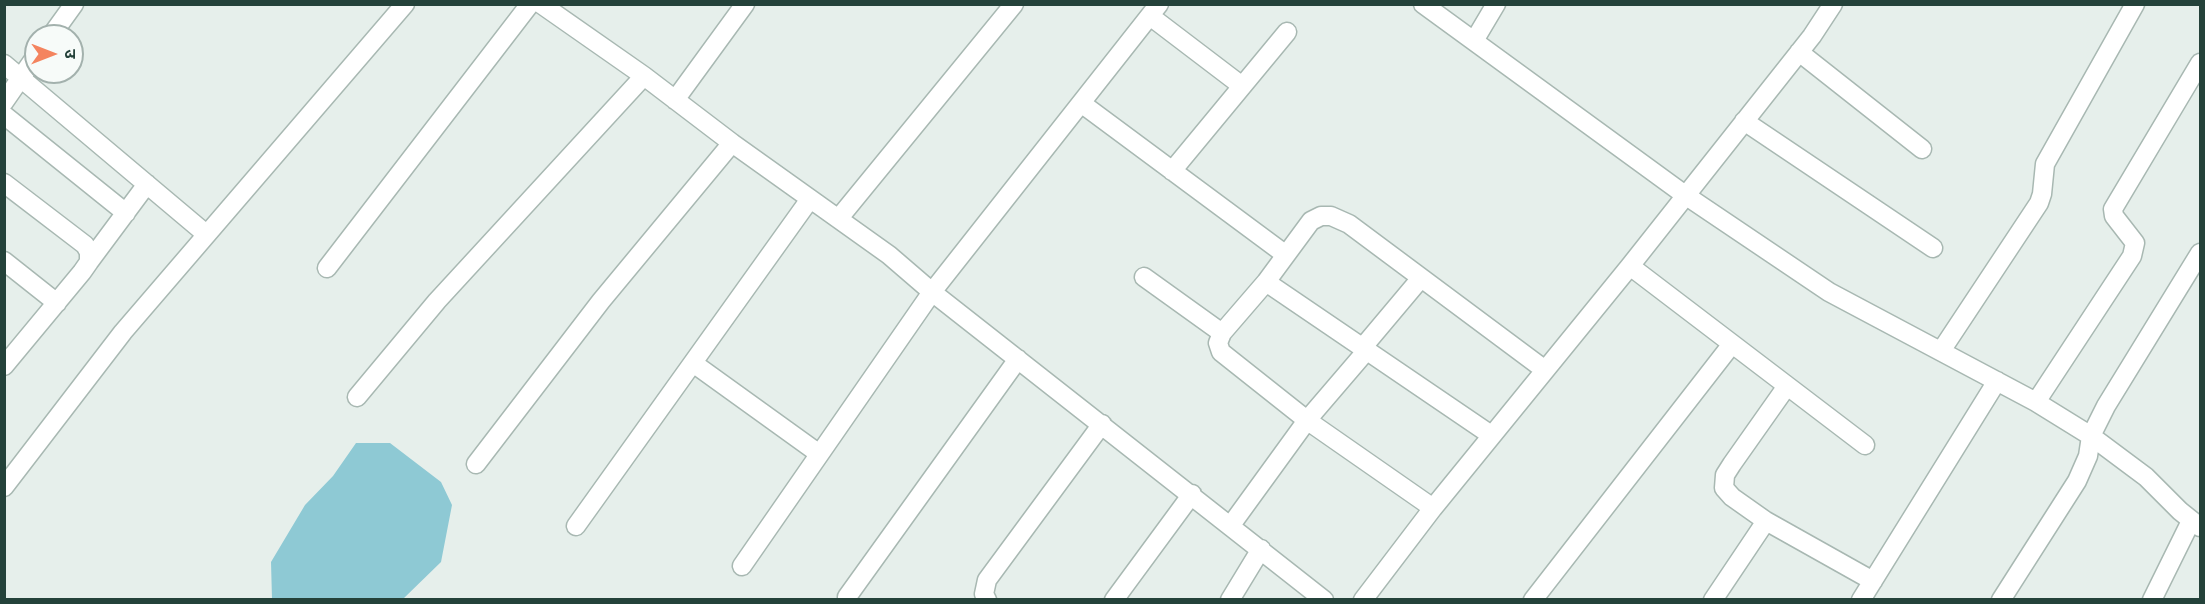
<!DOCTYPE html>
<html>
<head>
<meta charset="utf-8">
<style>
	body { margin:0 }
	#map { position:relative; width:2205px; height:604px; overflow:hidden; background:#e6efeb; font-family:Jost,"Noto Sans Devanagari",sans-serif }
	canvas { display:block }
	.frame { position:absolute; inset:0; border:6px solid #24423a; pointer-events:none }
	.north { position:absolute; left:24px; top:24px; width:60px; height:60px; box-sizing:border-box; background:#f7fbf9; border:2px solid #a3b1ad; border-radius:50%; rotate:90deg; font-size:16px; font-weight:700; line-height:24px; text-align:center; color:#24423a }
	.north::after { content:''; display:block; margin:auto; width:21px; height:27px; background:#f4845f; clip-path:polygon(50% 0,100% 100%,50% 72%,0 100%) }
</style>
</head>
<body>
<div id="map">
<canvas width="2205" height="604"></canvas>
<div class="frame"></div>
<div class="north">उ</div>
</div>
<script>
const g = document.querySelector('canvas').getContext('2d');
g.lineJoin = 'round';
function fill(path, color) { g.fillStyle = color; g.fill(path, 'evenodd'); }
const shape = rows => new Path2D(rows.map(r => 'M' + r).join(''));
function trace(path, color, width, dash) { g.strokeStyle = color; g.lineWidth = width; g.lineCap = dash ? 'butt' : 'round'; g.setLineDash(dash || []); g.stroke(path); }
fill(shape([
	[356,443,390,443,441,482,452,505,441,562,403,599,272,599,271,562,305,505,333,476]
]), '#8ec9d4');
const minor = shape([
	[541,4,644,76,732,143,889,255,932,292,1324,600],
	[1423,4,1685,195,1829,292,2036,402,2091,436,2146,477,2180,511,2200,527],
	[1150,16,1242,86],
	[51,36,74,4],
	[1474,41,1496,4],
	[1799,52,1922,149],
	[4,64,206,234],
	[675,100,745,4],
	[4,102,36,56],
	[1081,103,1286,255],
	[4,115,126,213],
	[1744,121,1933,248],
	[1172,171,1287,32],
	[4,183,85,245,89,252,89,262,82,272,4,366],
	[839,218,1014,4],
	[4,261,57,303],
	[89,262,147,184],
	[1630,266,1865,445],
	[327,268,530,4],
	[1144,277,1222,333],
	[1266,282,1491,435],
	[1941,351,2039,203,2042,194,2045,164,2135,4],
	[693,363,818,453],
	[1787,386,1732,464,1725,475,1724,488,1732,497,1766,521,1873,581],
	[357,397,437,301,644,76],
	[2036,402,2132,256,2135,243,2114,216,2113,209,2200,63],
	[476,464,601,301,732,143],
	[4,487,123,332,405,4],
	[1433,508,1308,421,1221,352,1218,343,1222,333,1266,282,1311,221,1321,216,1331,216,1349,224,1545,370],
	[1231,525,1308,419,1362,356,1363,347,1421,278],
	[576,526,810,199],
	[742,566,932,292,1159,4],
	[847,597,1018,359],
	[987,600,984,594,987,580,1102,424],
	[1114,600,1192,494],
	[1230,600,1261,549],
	[1363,600,1433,508,1630,266,1812,36,1833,4],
	[1533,600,1732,344],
	[1713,600,1766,521],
	[1861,600,1997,381],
	[2001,600,2077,481,2088,456,2091,436,2106,406,2200,253],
	[2152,600,2191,521]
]);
trace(minor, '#a8b8b2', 21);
trace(minor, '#fff', 18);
</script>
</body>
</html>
